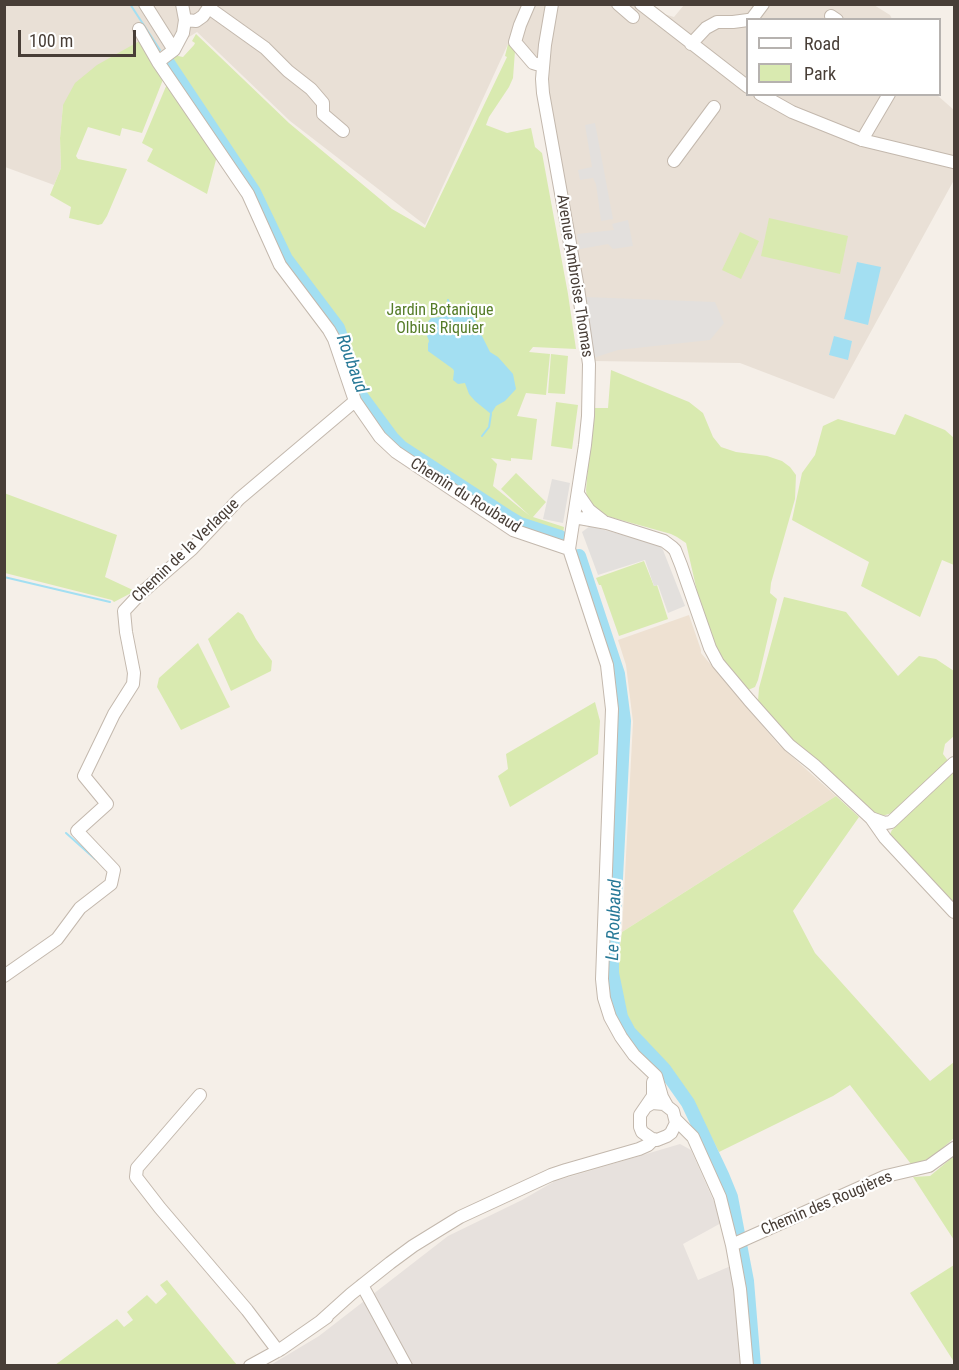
<!DOCTYPE html>
<html>
<head>
<meta charset="utf-8">
<style>
	body { margin:0 }
	#map { position:relative; width:959px; height:1370px; overflow:hidden; background:#f5efe8; font-family:"Roboto Condensed",sans-serif }
	canvas { display:block }
	.frame { position:absolute; inset:0; border:6px solid #483e37; pointer-events:none }
	.legend { position:absolute; left:746px; top:18px; width:195px; height:78px; box-sizing:border-box; background:#fff; border:2px solid #b6b2af; margin:0; padding:8px 10px; list-style:none; font-size:18px; color:#483e37 }
	.legend li { display:flex; align-items:center; gap:12px; height:30px }
	.legend b { width:30px; border:2px solid #b6b2af }
	.scale { position:absolute; left:18px; top:30px; width:118px; height:27px; box-sizing:border-box; border:3px solid #483e37; border-top:0; padding-left:8px; font-size:18px; line-height:21px; white-space:nowrap; color:#483e37; -webkit-text-stroke:4px #fff; paint-order:stroke }
</style>
</head>
<body>
<div id="map">
<canvas width="959" height="1370"></canvas>
<div class="frame"></div>
<ul class="legend">
<li><b style="height:8px;background:#fff"></b>Road</li>
<li><b style="height:16px;background:#d9eab0"></b>Park</li>
</ul>
<div class="scale">100 m</div>
</div>
<script>
const g = document.querySelector('canvas').getContext('2d');
g.lineJoin = 'round';
function fill(path, color) { g.fillStyle = color; g.fill(path, 'evenodd'); }
const shape = rows => new Path2D(rows.map(r => 'M' + r).join(''));
function trace(path, color, width, dash) { g.strokeStyle = color; g.lineWidth = width; g.lineCap = dash ? 'butt' : 'round'; g.setLineDash(dash || []); g.stroke(path); }
function drawText(font, color, halo, rows, align = 'center') {
  g.font = font + ' "Roboto Condensed",sans-serif'; g.lineWidth = 4.5; g.setLineDash([]); g.textBaseline = 'middle'; g.strokeStyle = halo; g.fillStyle = color; for (const [text, x, y, turn = 0] of rows) {
    g.save(); g.translate(x, y); g.rotate((+turn || 0) * Math.PI / 180); g.textAlign = isNaN(turn) ? turn : align; if (halo) g.strokeText(text, 0, 0); g.fillText(text, 0, 0); g.restore();
  }
}
fill(shape([
	[630,4,674,17,684,5,874,5,890,15,892,19,748,20,748,94,937,95,954,110,954,180,834,399,740,363,592,361,535,57,508,44,425,225,290,121,197,32,154,59,63,105,60,138,61,168,54,185,5,167,4,5]
]), '#e9e0d6');
fill(shape([
	[680,1144,691,1150,723,1222,683,1244,698,1280,733,1265,742,1365,269,1366,319,1336,448,1236,522,1200,555,1181]
]), '#e7e1dd');
fill(shape([
	[689,615,701,650,701,653,778,744,836,796,622,932,633,722,626,665,618,640]
]), '#eee1d2');
fill(shape([
	[196,34,289,123,392,209,425,228,507,57,505,56,508,44,515,51,513,78,509,87,489,117,486,125,507,133,531,128,535,147,542,153,568,294,576,349,533,347,529,352,550,354,546,395,526,393,517,416,537,419,532,460,511,458,511,461,491,458,497,464,493,486,530,516,501,489,516,473,546,502,533,517,564,527,563,534,516,516,401,440,387,424,366,395,359,379,344,331,335,315,290,257,259,189,169,57,177,54,178,56,183,57,194,45,195,43,192,41],
	[143,39,154,67,164,77,142,133,122,128,120,136,88,127,76,156,78,159,127,169,107,216,102,224,98,225,69,218,71,207,50,195,61,168,60,138,63,105,75,83,97,65],
	[167,84,217,156,207,194,147,161,153,149,142,143],
	[769,218,848,236,840,274,761,256],
	[740,232,759,241,741,279,722,270],
	[551,354,568,356,565,394,548,393],
	[611,370,689,402,703,413,713,437,721,447,736,452,767,456,782,461,790,467,796,475,795,499,771,583,770,593,777,599,758,680,755,687,748,690,721,657,711,638,699,600,686,543,677,537,671,534,603,515,595,510,587,499,586,490,593,408,608,408],
	[556,402,578,405,572,449,551,446],
	[905,414,945,430,954,438,954,565,942,560,920,617,861,586,869,562,792,520,802,473,815,455,823,426,838,419,895,435],
	[4,493,117,535,105,577,135,591,114,602,112,600,5,573],
	[644,561,654,586,657,585,668,619,619,636,601,585,599,585,596,578],
	[784,597,846,612,898,676,919,656,936,659,954,671,954,736,945,744,943,754,949,762,892,813,882,816,874,814,795,743,758,701,759,688],
	[238,612,243,615,256,639,272,661,271,671,231,691,208,639],
	[198,643,230,707,181,730,157,687,159,678],
	[595,702,600,721,598,754,510,807,498,776,508,769,506,754],
	[954,772,954,910,890,834,892,830],
	[836,796,859,817,793,911,815,953,930,1081,954,1062,954,1138,928,1161,911,1164,850,1085,833,1096,719,1152,690,1096,665,1066,634,1033,626,1017,616,973,622,932],
	[954,1156,954,1240,913,1177,930,1176],
	[954,1265,954,1362,910,1293],
	[167,1280,237,1365,55,1365,117,1319,124,1327,133,1320,127,1312,147,1295,156,1304,167,1294,160,1285]
]), '#d9eab0');
fill(shape([
	[595,123,613,219,601,221,596,184,593,178,580,180,578,170,592,167,585,125],
	[628,220,633,246,613,249,608,244,580,249,577,234,614,230,612,224],
	[585,297,715,302,724,323,710,340,618,350,593,358],
	[552,479,570,483,563,523,543,519],
	[590,526,659,545,663,550,685,606,668,613,658,585,654,586,645,560,598,575,582,532]
]), '#e3e0dd');
fill(shape([
	[857,262,881,267,868,325,844,319],
	[452,306,453,308,456,307,462,307,470,313,476,321,479,330,490,352,498,357,513,374,516,389,505,401,496,406,491,414,475,401,469,394,465,383,458,384,453,380,454,371,453,369,428,351,428,344,429,341,427,336,428,322,431,318,442,317,449,312,449,307],
	[834,336,852,341,848,360,829,355]
]), '#a3dff2');
trace(shape([
	[130,4,160,50],
	[448,300,451,307],
	[482,436,489,427,491,414],
	[4,577,110,602],
	[66,833,95,859]
]), '#a3dff2', 2);
trace(shape([
	[168,63,254,192,286,259,338,328,361,396,392,438,401,447,510,518,520,524,560,537],
	[579,556,618,674,624,721,612,957,612,973,621,1017,629,1032,664,1069,688,1103,722,1175,731,1197,747,1281,754,1366]
]), '#a3dff2', 14);
const minor = shape([
	[145,4,174,50],
	[529,4,520,25,515,42,533,63,543,66],
	[552,4,545,45,542,79,543,93,578,288,589,364,588,416,585,445,569,549,607,665,612,709,602,979,604,998,610,1017,621,1037,634,1055,656,1076,662,1097,667,1106],
	[618,4,633,17],
	[641,4,748,87],
	[209,8,265,48,288,71,311,89,323,103,323,114,343,131],
	[831,16,837,20],
	[185,20,196,21,203,16,211,4],
	[751,20,763,4],
	[139,29,158,62,248,194,280,265,329,330,334,339,355,401,380,437,396,452,513,530,569,549],
	[691,44,706,28,717,22,733,22,748,20],
	[158,62,174,50,183,33,185,20,182,4],
	[760,94,792,112,862,140,953,162],
	[862,140,889,94],
	[674,161,714,107],
	[578,494,589,510,603,521],
	[574,517,607,523,664,541,672,547,675,550,681,565,710,648,718,663,749,700,789,745,814,765,871,818,885,823,891,822,954,763],
	[871,818,885,838,954,912],
	[4,976,57,939,80,908,111,884,114,870,77,831,107,804,84,776,114,714,133,684,134,673,126,632,124,611,139,595,192,549,239,499,355,401],
	[200,1095,137,1168,136,1177,160,1208,247,1310,278,1351],
	[647,1106,652,1103,664,1104,673,1111,676,1123,671,1133,667,1136,657,1140,652,1139,642,1132,640,1127,640,1115,653,1096,653,1082],
	[675,1119,693,1137,720,1197,732,1245,740,1289,747,1366],
	[732,1245,886,1176,929,1166,954,1148],
	[362,1285,406,1366],
	[321,1321,351,1294,390,1263,413,1246,460,1217,551,1175,566,1170,639,1149,648,1145,654,1139],
	[250,1366,281,1349,327,1317]
]);
trace(minor, '#c3b8ad', 14);
trace(minor, '#fff', 12);
drawText('16px', '#483e37', '#fff', [
	["Avenue Ambroise Thomas",574,276,81],
	["Chemin du Roubaud",465,496,32],
	["Chemin de la Verlaque",186,551,-44],
	["Chemin des Rougières",827,1204,-23]
]);
drawText('16px', '#557c28', '#fff', [
	["Jardin Botanique",440,311],
	["Olbius Riquier",440,329]
]);
drawText('italic 18px', '#277997', '#fff', [
	["Roubaud",351,364,70],
	["Le Roubaud",615,920,-88]
]);
</script>
</body>
</html>
